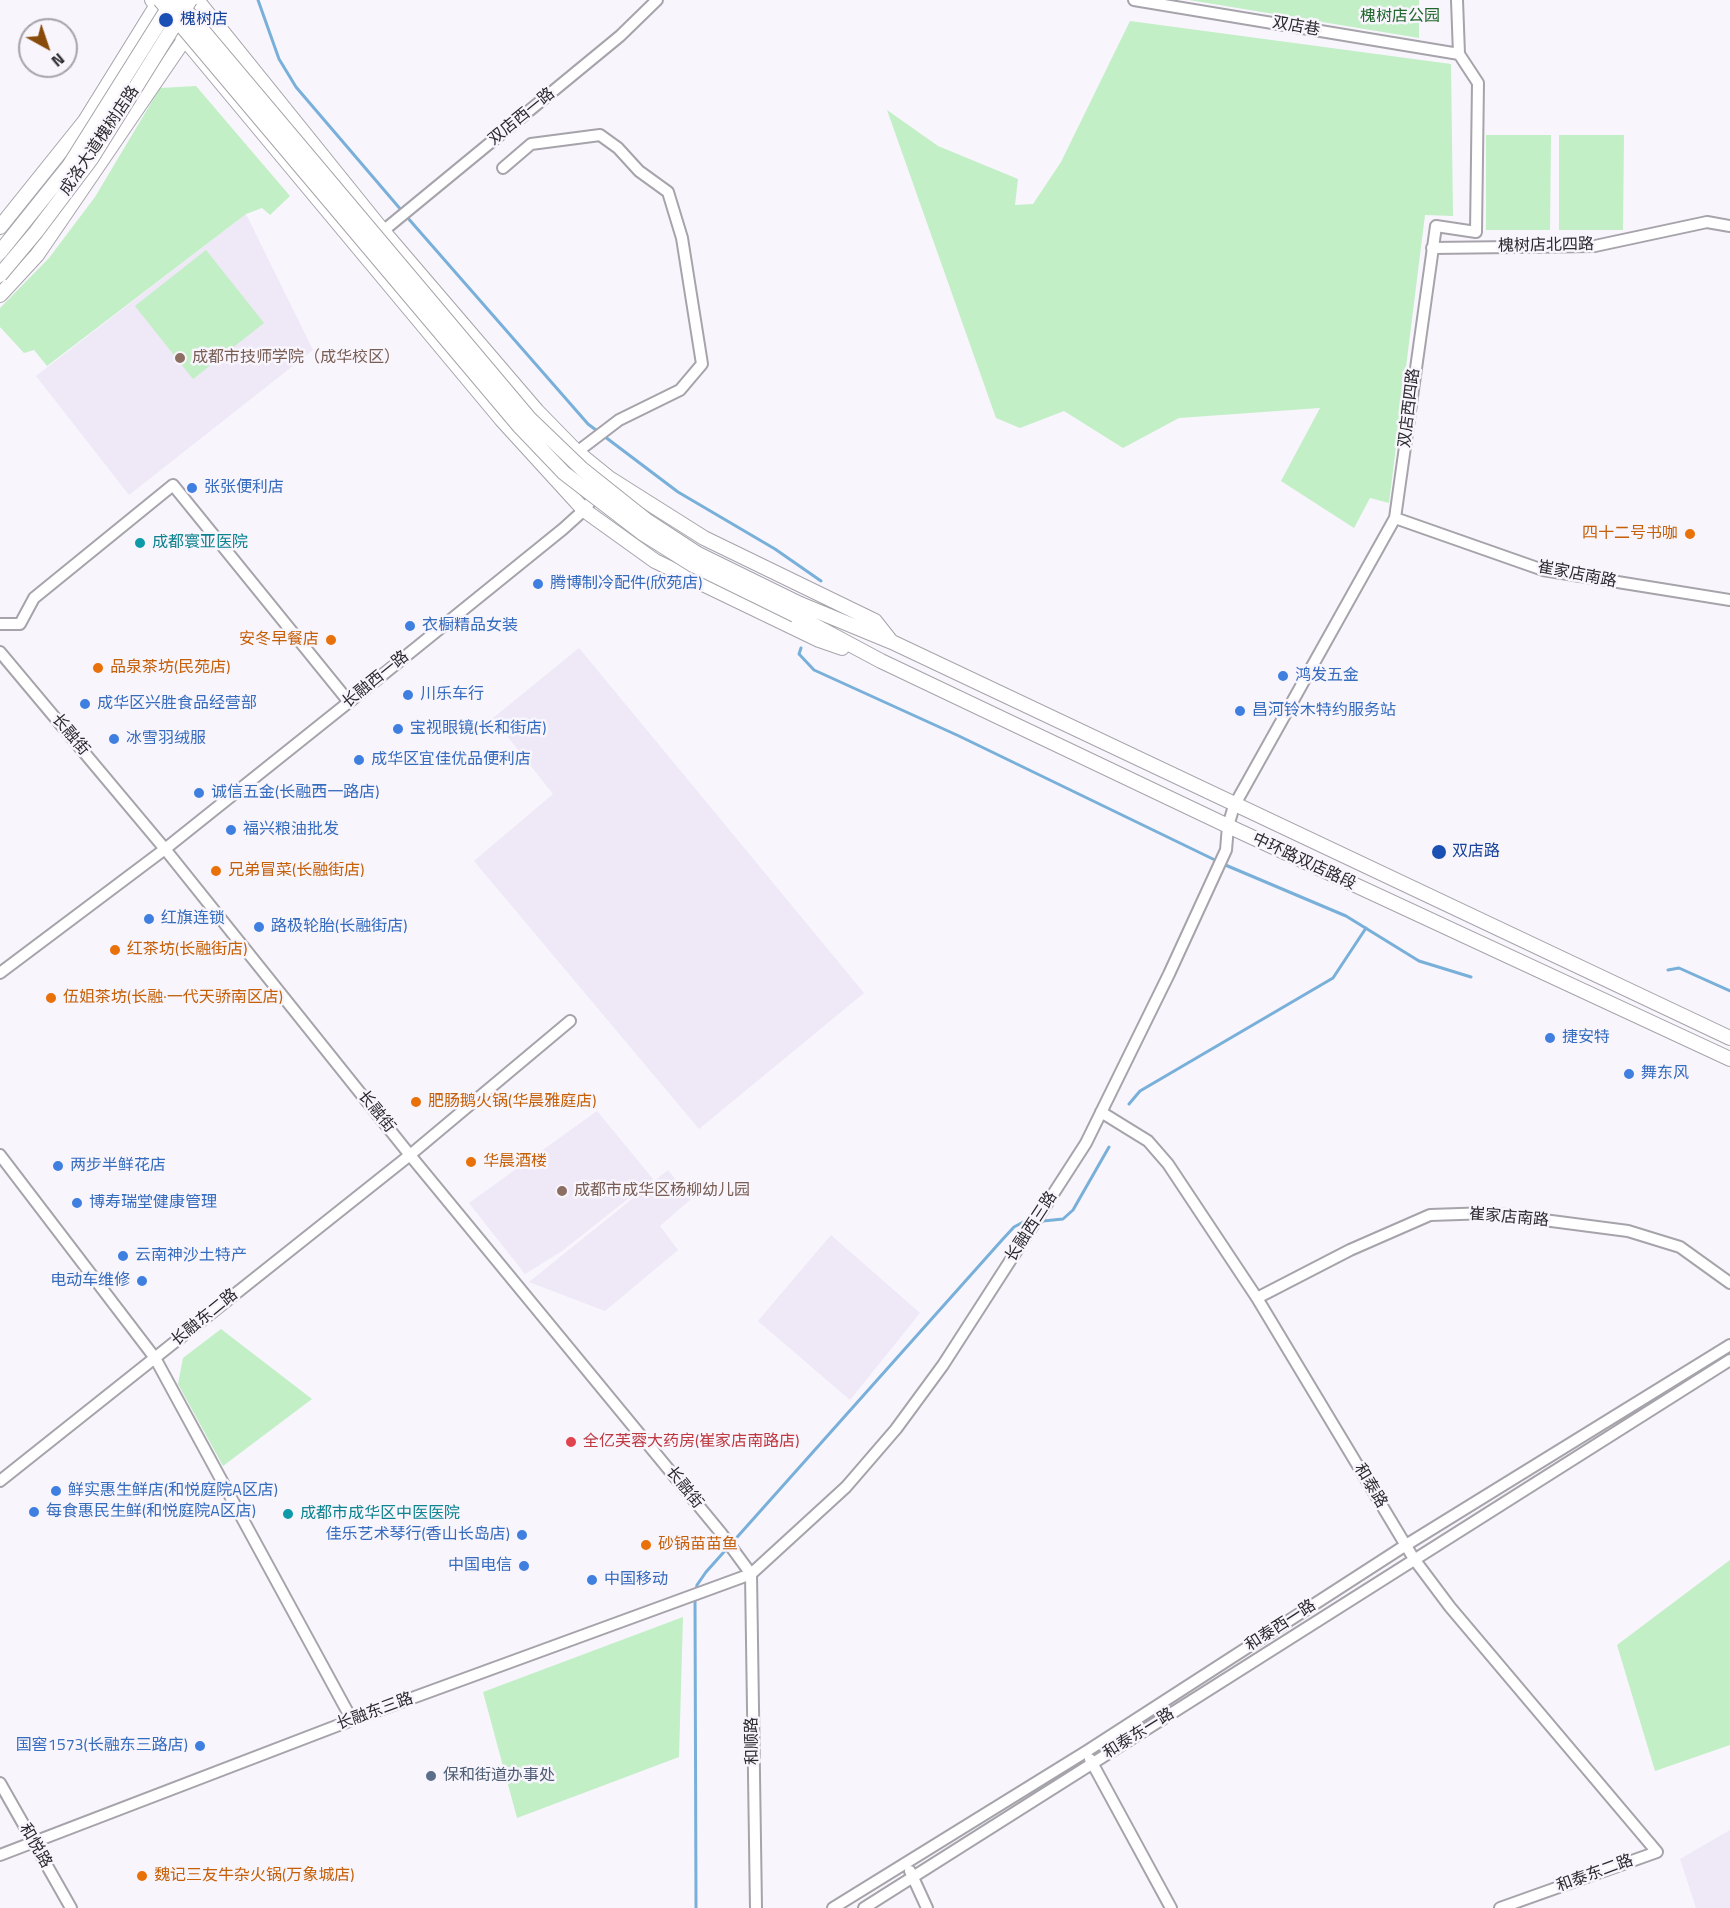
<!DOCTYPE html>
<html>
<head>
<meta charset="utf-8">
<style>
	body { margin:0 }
	#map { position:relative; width:1730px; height:1908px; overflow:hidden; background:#f8f5fd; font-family:"Titillium Web",sans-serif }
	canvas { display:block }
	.north { position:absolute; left:18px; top:18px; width:60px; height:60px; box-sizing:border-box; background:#f8f5fd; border:2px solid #a6a4aa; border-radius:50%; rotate:140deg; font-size:16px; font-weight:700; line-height:24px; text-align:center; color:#2b2a2d }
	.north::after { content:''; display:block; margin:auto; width:21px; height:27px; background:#884b0b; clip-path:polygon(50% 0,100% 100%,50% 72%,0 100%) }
</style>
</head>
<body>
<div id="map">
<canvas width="1730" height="1908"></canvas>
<div class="north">N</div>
</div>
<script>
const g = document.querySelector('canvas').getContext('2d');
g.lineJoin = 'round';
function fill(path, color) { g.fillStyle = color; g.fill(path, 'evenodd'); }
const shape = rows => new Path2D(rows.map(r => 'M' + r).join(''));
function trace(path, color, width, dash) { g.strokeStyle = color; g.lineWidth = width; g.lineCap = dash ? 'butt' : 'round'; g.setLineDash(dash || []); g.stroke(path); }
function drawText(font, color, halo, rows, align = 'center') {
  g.font = font + ' "Titillium Web","Noto Sans SC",sans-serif'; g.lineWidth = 5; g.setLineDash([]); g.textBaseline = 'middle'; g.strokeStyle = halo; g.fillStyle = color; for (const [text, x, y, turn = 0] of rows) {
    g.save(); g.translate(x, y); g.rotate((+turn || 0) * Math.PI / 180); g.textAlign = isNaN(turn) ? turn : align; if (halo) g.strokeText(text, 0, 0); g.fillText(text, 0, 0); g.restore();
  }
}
fill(shape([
	[246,214,313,350,129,495,36,376],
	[579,648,864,993,699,1129,474,861,553,794,493,718],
	[597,1111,653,1179,562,1251,525,1274,469,1203],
	[668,1170,691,1199,660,1226,678,1250,605,1311,529,1282],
	[831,1235,920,1313,850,1400,758,1321],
	[1730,1830,1730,1908,1696,1908,1680,1859]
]), '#eee8f7');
fill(shape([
	[1189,0,1419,0,1419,38],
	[1130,21,1451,64,1453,216,1425,215,1389,503,1370,498,1354,528,1281,481,1320,408,1179,418,1123,448,1064,411,1020,428,996,418,887,110,938,146,1018,179,1015,205,1033,204,1061,162],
	[196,86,290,196,270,215,262,208,246,214,47,366,34,350,24,353,0,327,0,308,49,258,95,197,160,88],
	[1486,135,1551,135,1550,230,1486,230],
	[1559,135,1624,135,1623,230,1559,230],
	[206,250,264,323,193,379,135,306],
	[221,1329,312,1399,223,1466,178,1384,183,1358],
	[1730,1560,1730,1745,1655,1771,1617,1645],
	[683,1617,679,1757,517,1818,483,1692]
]), '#c2efc5');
trace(shape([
	[258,0,279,59,296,87,402,211],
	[407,217,588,424,678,492,775,549,821,581],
	[801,648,799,654,814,670,959,736,1217,861],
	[1223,864,1346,916,1419,961,1471,977],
	[1668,970,1679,968,1730,991],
	[1129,1104,1140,1091,1333,978,1366,928],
	[1043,1221,1063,1219,1073,1210,1109,1147],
	[696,1591,697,1585,706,1572,1002,1240,1014,1227,1027,1220],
	[695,1598,696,1908]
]), '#78b0d9', 3);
const minor = shape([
	[1134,0,1459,54],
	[503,168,531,144,600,135,618,148,639,171,668,192,682,238,702,364,680,390,619,420,577,452],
	[383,231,620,36,657,0],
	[1432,248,1595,246,1707,222,1730,226],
	[1395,518,1543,570,1730,600],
	[0,624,20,624,34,598,173,485,349,702],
	[0,652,165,849,410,1155,721,1533,751,1574],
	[0,973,165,849,349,702,563,529,584,510,599,490],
	[1101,1112,1148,1141,1168,1164,1257,1298,1414,1559,1450,1607,1657,1852,1500,1908],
	[0,1155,155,1358,352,1720],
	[1257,1298,1350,1250,1430,1215,1490,1213,1628,1231,1680,1247,1730,1283],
	[0,1481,410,1155,570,1021],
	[751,1574,756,1908],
	[1090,1759,1171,1908],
	[0,1783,71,1908],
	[0,1855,352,1720,751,1574,846,1487,896,1429,943,1365,1086,1143,1169,974,1226,850,1228,826,1234,806,1395,518,1436,226,1476,232,1478,83,1459,54,1457,0],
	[910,1871,927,1908],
	[833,1908,1087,1751,1406,1545,1730,1345],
	[864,1908,1730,1360]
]);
const major = shape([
	[152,0,501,419,584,510,655,561,819,640,842,648],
	[197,0,383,231,537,411,577,452,609,478,704,538,875,621,890,640],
	[0,227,85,121,160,0],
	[0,295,37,255,188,34],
	[800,604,892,642,1730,1038],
	[795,615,881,661,1228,826,1730,1059]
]);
trace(minor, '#a6a3aa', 14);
trace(major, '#a6a3aa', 16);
trace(minor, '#fff', 10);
trace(major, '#fff', 14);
const majorBridge = shape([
	[160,0,520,427,564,473,642,533,693,565,795,615],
	[177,0,529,418,582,469,646,520,698,554,800,604],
	[0,252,69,166,172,2],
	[0,275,36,232,91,159,190,0]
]);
trace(majorBridge, '#a6a3aa', 16, []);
trace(majorBridge, '#fff', 14);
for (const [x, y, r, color] of [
	[166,20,8,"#1a4fb4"],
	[180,358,6,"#8d6e63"],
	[192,488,6,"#3f7fe0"],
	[1690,534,6,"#e8710a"],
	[140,543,6,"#0f9aa8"],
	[538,584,6,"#3f7fe0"],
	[410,626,6,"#3f7fe0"],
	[331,640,6,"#e8710a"],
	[98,668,6,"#e8710a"],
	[1283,676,6,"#3f7fe0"],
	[408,695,6,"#3f7fe0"],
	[85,704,6,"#3f7fe0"],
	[1240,711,6,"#3f7fe0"],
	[398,729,6,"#3f7fe0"],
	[114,739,6,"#3f7fe0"],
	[359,760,6,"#3f7fe0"],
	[199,793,6,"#3f7fe0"],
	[231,830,6,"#3f7fe0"],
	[1439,852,8,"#1a4fb4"],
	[216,871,6,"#e8710a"],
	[149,919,6,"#3f7fe0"],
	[259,927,6,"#3f7fe0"],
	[115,950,6,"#e8710a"],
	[51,998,6,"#e8710a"],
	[1550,1038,6,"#3f7fe0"],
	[1629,1074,6,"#3f7fe0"],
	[416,1102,6,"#e8710a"],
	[471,1162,6,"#e8710a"],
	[58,1166,6,"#3f7fe0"],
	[562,1191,6,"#8d6e63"],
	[77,1203,6,"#3f7fe0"],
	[123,1256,6,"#3f7fe0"],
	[142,1281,6,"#3f7fe0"],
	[571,1442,6,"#e0444e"],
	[56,1491,6,"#3f7fe0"],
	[34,1512,6,"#3f7fe0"],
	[288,1514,6,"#0f9aa8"],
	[522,1535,6,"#3f7fe0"],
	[646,1545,6,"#e8710a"],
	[524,1566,6,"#3f7fe0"],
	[592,1580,6,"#3f7fe0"],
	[200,1746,6,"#3f7fe0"],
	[431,1776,6,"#5c6f8a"],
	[142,1876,6,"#e8710a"]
]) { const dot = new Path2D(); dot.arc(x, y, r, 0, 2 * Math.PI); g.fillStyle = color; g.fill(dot); trace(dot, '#f8f5fd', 2); }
drawText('16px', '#21672d', '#f8f5fd', [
	["槐树店公园",1400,17]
]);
drawText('16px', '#164399', '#f8f5fd', [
	["槐树店",180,20],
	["双店路",1452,852]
], 'left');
drawText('16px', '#2b2a2d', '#f8f5fd', [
	["双店巷",1296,27,10],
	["双店西一路",522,117,-39],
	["成洛大道槐树店路",100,141,-56],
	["槐树店北四路",1546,246,-1],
	["双店西四路",1410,408,-83],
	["崔家店南路",1577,575,11],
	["长融西一路",376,680,-39],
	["长融街",70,735,50],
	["中环路双店路段",1304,862,25],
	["长融街",376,1112,51],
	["崔家店南路",1509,1218,5],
	["长融西三路",1032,1227,-57],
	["长融东二路",205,1318,-39],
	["和泰路",1370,1486,59],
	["长融街",684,1488,51],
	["和泰西一路",1281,1626,-33],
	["长融东三路",375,1712,-20],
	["和泰东一路",1139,1734,-32],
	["和顺路",753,1741,-91],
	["和悦路",35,1846,60],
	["和泰东二路",1595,1874,-20]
]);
drawText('16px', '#785e54', '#f8f5fd', [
	["成都市技师学院（成华校区）",192,358],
	["成都市成华区杨柳幼儿园",574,1191]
], 'left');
drawText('16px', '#366cbe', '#f8f5fd', [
	["张张便利店",204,488],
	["腾博制冷配件(欣苑店)",550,584],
	["衣橱精品女装",422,626],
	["鸿发五金",1295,676],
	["川乐车行",420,695],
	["成华区兴胜食品经营部",97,704],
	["昌河铃木特约服务站",1252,711],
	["宝视眼镜(长和街店)",410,729],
	["冰雪羽绒服",126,739],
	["成华区宜佳优品便利店",371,760],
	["诚信五金(长融西一路店)",211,793],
	["福兴粮油批发",243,830],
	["红旗连锁",161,919],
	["路极轮胎(长融街店)",271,927],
	["捷安特",1562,1038],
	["舞东风",1641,1074],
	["两步半鲜花店",70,1166],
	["博寿瑞堂健康管理",89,1203],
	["云南神沙土特产",135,1256],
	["电动车维修",130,1281,"right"],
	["鲜实惠生鲜店(和悦庭院A区店)",68,1491],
	["每食惠民生鲜(和悦庭院A区店)",46,1512],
	["佳乐艺术琴行(香山长岛店)",510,1535,"right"],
	["中国电信",512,1566,"right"],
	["中国移动",604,1580],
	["国窖1573(长融东三路店)",188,1746,"right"]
], 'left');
drawText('16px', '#c56008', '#f8f5fd', [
	["四十二号书咖",1678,534,"right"],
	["安冬早餐店",319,640,"right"],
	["品泉茶坊(民苑店)",110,668],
	["兄弟冒菜(长融街店)",228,871],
	["红茶坊(长融街店)",127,950],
	["伍姐茶坊(长融·一代天骄南区店)",63,998],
	["肥肠鹅火锅(华晨雅庭店)",428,1102],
	["华晨酒楼",483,1162],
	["砂锅苗苗鱼",658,1545],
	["魏记三友牛杂火锅(万象城店)",154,1876]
], 'left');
drawText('16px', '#0d838f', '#f8f5fd', [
	["成都寰亚医院",152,543],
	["成都市成华区中医医院",300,1514]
], 'left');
drawText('16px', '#be3a42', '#f8f5fd', [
	["全亿芙蓉大药房(崔家店南路店)",583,1442]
], 'left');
drawText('16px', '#4e5e75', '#f8f5fd', [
	["保和街道办事处",443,1776]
], 'left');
</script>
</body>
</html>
